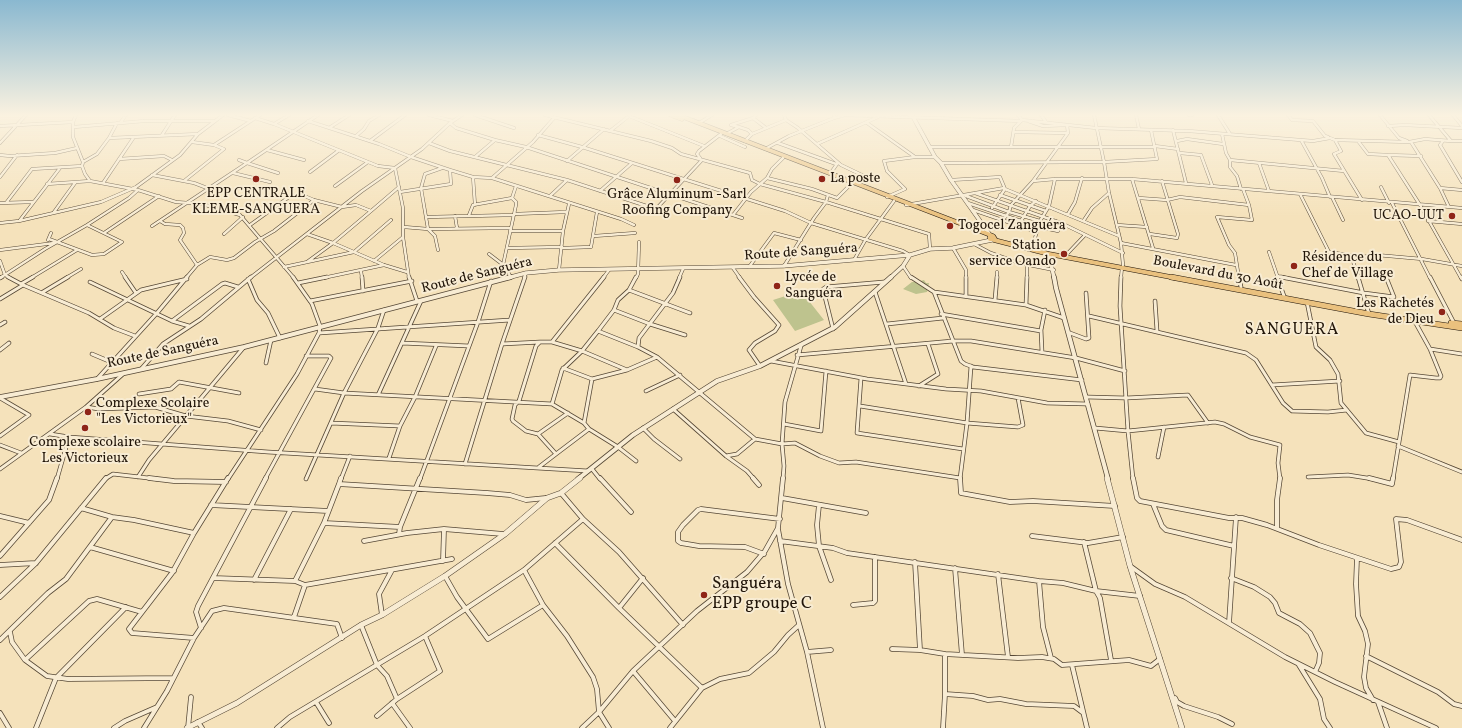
<!DOCTYPE html>
<html>
<head>
<meta charset="utf-8">
<style>
	body { margin:0 }
	canvas { display:block; background:#f5e2bb }
</style>
</head>
<body>
<canvas width="1462" height="728"></canvas>
<script>
const g = document.querySelector('canvas').getContext('2d');
g.lineJoin = 'round';
function fill(path, color) { g.fillStyle = color; g.fill(path, 'evenodd'); }
const shape = rows => new Path2D(rows.map(r => 'M' + r).join(''));
function trace(path, color, width, dash) { g.strokeStyle = color; g.lineWidth = width; g.lineCap = dash ? 'butt' : 'round'; g.setLineDash(dash || []); g.stroke(path); }
function drawText(font, color, halo, rows, align = 'center') {
  g.font = font + ' Vollkorn,serif'; g.lineWidth = 4; g.setLineDash([]); g.textBaseline = 'middle'; g.strokeStyle = halo; g.fillStyle = color; for (const [text, x, y, turn = 0] of rows) {
    g.save(); g.translate(x, y); g.rotate((+turn || 0) * Math.PI / 180); g.textAlign = isNaN(turn) ? turn : align; if (halo) g.strokeText(text, 0, 0); g.fillText(text, 0, 0); g.restore();
  }
}
fill(shape([
	[924,280,926,283,929,283,927,292,916,294,903,289,912,282,917,282],
	[801,291,824,320,795,331,773,300]
]), '#bec38e');
const minorFar2 = shape([
	[76,115,73,122,73,137,83,162,82,166,85,174,90,181,138,190,176,202,202,204,240,215,294,278],
	[228,115,251,121],
	[429,115,453,121],
	[475,115,514,128],
	[545,115,651,141,672,148,681,154,750,173,752,180,760,184,826,202,929,234,930,249],
	[784,115,786,120,798,128,841,165,864,176],
	[843,115,1021,121],
	[1018,115,1022,120,1096,128,1189,131,1313,141,1330,138,1335,140,1409,142,1425,139,1451,141,1429,115],
	[1041,115,1046,122],
	[1136,115,1139,129],
	[1189,115,1192,115],
	[1218,115,1230,134],
	[1288,115,1292,120,1313,121,1325,136,1328,137],
	[1380,115,1399,138,1407,141],
	[1453,115,1462,126],
	[629,116,704,146],
	[255,118,274,124,378,166,395,168,403,208,403,237,409,278],
	[753,118,766,128],
	[834,118,845,115],
	[308,121,379,144,411,157,450,170,473,177,492,178,621,219,634,225],
	[120,123,126,115],
	[450,123,456,128,495,140,526,147,742,218],
	[699,123,712,115],
	[867,123,915,157],
	[274,124,289,115],
	[0,126,73,122],
	[1388,126,1405,125,1462,128],
	[74,127,144,121,214,121],
	[739,127,748,130,752,134],
	[329,128,349,115],
	[1173,130,1186,183],
	[610,131,629,116],
	[1014,132,1068,133],
	[726,134,739,127,731,125,753,118,756,115],
	[1222,134,1226,153,1230,160],
	[162,135,175,115],
	[538,135,582,147,785,211,811,223,903,251,910,255],
	[356,136,364,129,369,121,379,115],
	[720,136,745,147],
	[109,138,198,134],
	[1301,140,1322,178,1330,197],
	[1335,140,1341,151,1334,154,1362,200],
	[370,141,405,115],
	[745,141,752,134,786,120],
	[1177,141,1187,139,1223,144],
	[1358,141,1368,154,1388,155],
	[1443,141,1440,145,1462,182],
	[1451,141,1462,141],
	[1411,142,1440,188,1449,207],
	[0,143,26,115],
	[429,143,450,151,567,180,656,209,702,160],
	[778,143,836,164],
	[817,144,878,117],
	[214,145,260,115],
	[1155,146,1178,149],
	[929,147,1154,147],
	[1011,147,1014,128,1021,121],
	[765,149,789,136,834,118,834,115],
	[267,150,304,160],
	[1180,153,1201,155,1212,185],
	[0,155,10,156,55,153,77,148],
	[1421,156,1388,155,1420,205,1461,278],
	[475,157,495,140],
	[700,158,697,154,699,151,721,134],
	[119,159,164,156,172,160],
	[567,161,604,129],
	[83,162,97,154,109,138,117,123],
	[247,163,318,115],
	[247,163,278,173],
	[941,163,1104,162,1094,115],
	[1259,163,1269,191],
	[310,172,338,151],
	[233,173,270,182],
	[830,174,837,164],
	[152,175,194,183,207,188],
	[0,177,17,155],
	[473,177,475,205],
	[492,178,533,142,554,118],
	[767,178,812,189,837,198,851,184],
	[1132,179,1153,248],
	[951,180,1000,177,1005,189,1119,236],
	[184,181,224,149,214,145,192,142],
	[1033,181,1055,179,1132,179,1462,208],
	[103,183,134,137],
	[47,184,90,181],
	[335,186,368,162],
	[1381,187,1389,203],
	[1440,188,1462,190],
	[1241,189,1237,176,1230,167,1230,160,1344,171],
	[600,191,632,163],
	[400,192,451,184,450,170],
	[975,193,1061,223,1123,253],
	[1300,194,1329,252,1361,257,1377,255,1422,259,1462,266],
	[1000,195,1046,211],
	[550,196,567,180],
	[966,196,1009,212,1040,221],
	[887,197,905,189,887,171,884,161,915,157,935,157],
	[1332,197,1343,220],
	[1139,198,1167,200,1180,197,1249,205],
	[0,203,33,202],
	[6,203,32,169,82,166],
	[968,203,1039,227,1058,231,1061,223],
	[1392,203,1430,278],
	[906,205,1004,188],
	[992,208,1005,189],
	[973,210,1037,232],
	[54,212,75,183],
	[514,214,566,212],
	[1068,214,1075,202,1082,178],
	[469,215,473,205,512,198],
	[733,215,751,192,767,178,772,169,783,158],
	[455,216,457,228],
	[426,217,514,215],
	[20,220,60,168],
	[1084,220,1092,208,1109,193],
	[160,221,165,224,180,225,183,228,184,233,180,240,197,265],
	[1428,221,1462,224],
	[0,223,19,221,101,202,136,187,180,155,198,134,223,115],
	[87,225,122,242],
	[250,225,289,197,302,195,314,200,342,207,356,205,371,211,399,187],
	[1117,225,1147,227],
	[152,226,247,163,239,160],
	[1018,226,1030,206,1036,201],
	[404,227,428,229,511,228],
	[996,229,1009,212,1011,205,1033,181,1068,133,1067,125,1043,126,1028,121],
	[510,231,563,231],
	[104,233,159,196],
	[224,234,243,217],
	[307,234,333,243,384,265,407,272],
	[1150,234,1177,238,1178,234,1162,181],
	[594,236,635,233],
	[49,239,92,255,104,254,122,242],
	[48,240,51,233],
	[1121,243,1236,265],
	[974,244,991,253,1019,263,1054,270],
	[507,248,562,247],
	[562,248,591,247,597,212],
	[953,248,966,270,966,278],
	[1032,248,1040,221,1049,206,1055,179],
	[0,250,54,243],
	[438,250,435,236,428,229,421,188,425,174,442,168],
	[1269,252,1278,278],
	[489,254,506,267,510,276],
	[1067,254,1085,235],
	[1351,256,1359,278],
	[854,260,866,239,894,201],
	[0,261,5,275,10,278],
	[374,261,403,237],
	[307,262,333,243,371,211],
	[503,265,516,205,516,202,512,198,516,186],
	[1123,265,1121,243,1109,193,1104,162,1157,159,1151,130],
	[784,266,814,218,826,202,828,195],
	[903,266,911,278],
	[284,267,354,252,391,220],
	[749,267,774,233,801,240],
	[733,268,740,278],
	[559,270,563,231,569,204],
	[361,271,362,278],
	[122,272,126,278],
	[1384,272,1386,278],
	[1277,276,1287,278],
	[0,278,45,249,87,225,129,198,138,190],
	[31,278,77,250],
	[66,278,81,269],
	[186,278,197,265,210,257,227,260,234,258,255,242,274,231,314,200],
	[250,278,362,191,422,149,450,123,462,115],
	[323,278,384,265],
	[524,278,526,273],
	[603,278,609,270],
	[636,278,638,274,639,242],
	[679,278,683,269],
	[997,278,997,272],
	[1027,278,1027,265],
	[1121,278,1122,267],
	[1239,278,1235,253,1229,245,1217,217,1252,220,1249,205,1243,189]
]);
const minorFar1 = shape([
	[8,277,23,285,89,313,114,328,135,336],
	[125,277,136,293],
	[362,277,363,291],
	[409,277,417,301],
	[739,277,754,297,779,325,775,331,755,343,749,350,760,366],
	[911,277,934,292,961,361,965,364,973,367,1082,380],
	[966,277,966,296],
	[1121,277,1120,306,1128,431,1133,479],
	[1239,277,1241,287],
	[1277,277,1284,296],
	[1281,277,1364,293,1394,297,1386,277],
	[1358,277,1369,314],
	[1430,277,1454,323],
	[1461,277,1462,279],
	[0,278,2,277],
	[248,279,257,300,268,313,280,338],
	[90,282,172,321,189,326],
	[298,283,327,277],
	[21,284,33,277],
	[629,290,690,313],
	[43,292,68,277],
	[875,292,906,384],
	[934,292,1026,305,1064,318],
	[0,299,23,285],
	[995,300,997,277],
	[310,301,412,281],
	[1155,301,1157,331],
	[1307,302,1316,347,1330,360,1338,374,1341,403,1366,433,1399,442],
	[1026,305,1027,277],
	[614,310,650,324,685,335],
	[941,314,1041,331],
	[1089,316,1246,353,1256,360,1283,403,1292,411,1328,412,1347,410],
	[100,319,141,290,187,279],
	[172,321,222,284,225,283,238,287],
	[887,324,943,318],
	[0,325,5,322],
	[833,329,823,289,826,287,884,282],
	[598,331,638,347,657,357,755,439,782,444,795,443,820,456,839,463,856,462,960,478],
	[319,333,510,320],
	[1070,333,1086,339,1089,338,1086,293],
	[552,342,582,351,627,370],
	[402,343,469,346],
	[502,344,540,342],
	[638,347,639,338,673,293,680,277],
	[1430,349,1462,354],
	[0,350,9,343],
	[1042,352,1041,330,1045,310],
	[92,354,111,362],
	[797,355,953,341,971,341,1076,358,1125,371],
	[771,361,867,379,946,389,981,391,1047,403,1088,404],
	[266,363,271,340],
	[142,368,163,344,201,319,251,277],
	[563,368,592,379,627,370,657,357],
	[861,378,857,433,963,449],
	[97,379,157,313,187,277],
	[1272,385,1340,381],
	[919,386,938,374,928,344],
	[315,389,344,393,552,404,584,423,589,429,618,447,636,461],
	[646,391,680,375],
	[139,394,171,389,179,382,239,393],
	[378,395,421,301],
	[1087,397,1126,398,1188,395,1208,423],
	[0,398,29,415,0,436],
	[552,404,562,370,582,351,598,331,614,310,618,300,629,290,636,277],
	[860,406,967,423,1018,427,1023,425,1018,398],
	[86,407,99,409,155,407,186,416,228,421,261,430],
	[673,409,726,456,747,471,754,479],
	[331,423,400,426],
	[584,423,592,379],
	[784,424,821,431,826,371],
	[643,428,654,439,680,459],
	[1095,428,1128,431,1215,422,1224,424,1250,437,1280,445,1278,463,1280,479],
	[50,434,69,437,57,479],
	[538,434,568,413],
	[69,437,268,452,588,471],
	[0,445,21,453],
	[1398,446,1462,472],
	[556,454,589,429],
	[726,456,737,454,755,439],
	[1158,457,1164,427],
	[389,458,400,426,415,397,436,346],
	[465,464,502,344,525,277],
	[539,467,556,454,538,434,526,431,513,421,512,419,515,405,519,401,536,346,540,342,552,342,604,277],
	[0,469,86,407,123,374],
	[592,469,600,479],
	[138,477,149,460,244,347],
	[1308,477,1348,475,1373,479],
	[105,479,113,474,157,479],
	[228,479,297,374,319,333,320,326,312,304,293,277],
	[265,479,331,358,329,356,306,356],
	[306,479,344,393,378,328,384,310],
	[341,479,350,456],
	[420,479,478,322,491,281],
	[783,479,784,466,782,444,785,402,801,346],
	[960,479,967,423,971,366],
	[1393,479,1410,375,1436,378,1440,378,1441,376,1430,349,1414,320]
]);
const minor = shape([
	[149,478,174,481,226,482],
	[341,478,339,484,487,493,510,495,526,500,546,498],
	[600,478,631,512],
	[753,478,759,485],
	[960,478,961,493,1010,502,1033,501,1115,506],
	[1133,478,1137,498,1140,501,1229,518,1242,518,1267,525,1319,545,1391,569,1399,567,1401,562,1396,519,1407,520,1462,540],
	[1369,478,1392,484,1393,478],
	[561,493,583,519,619,552,683,625],
	[782,498,866,513],
	[1153,504,1162,526,1166,530,1234,546],
	[211,505,328,511],
	[819,505,817,525,819,546,831,580],
	[81,508,112,517,134,520,194,533],
	[0,516,29,523],
	[324,523,339,484],
	[1277,528,1277,500,1280,478],
	[778,529,788,584,807,652,823,728],
	[399,534,400,527,420,478],
	[1032,536,1088,543,1123,537],
	[364,541,407,533,444,529,503,534],
	[780,541,833,548,847,553,1039,581,1063,583,1096,591,1140,596],
	[1084,542,1096,591,1100,598,1111,660],
	[555,543,619,608,702,688],
	[90,547,174,571],
	[764,554,745,547,699,546,681,543,678,541,678,532,683,525,698,510,701,509,780,519],
	[0,556,49,500,57,478],
	[1357,558,1356,584,1358,616,1365,631,1368,644,1364,677,1366,688,1373,700],
	[443,561,444,529],
	[915,562,920,650],
	[0,565,36,563],
	[1130,566,1155,584,1185,597,1285,657,1335,682,1436,728],
	[955,568,962,655],
	[524,570,543,605,567,636,593,677,597,689,599,712,609,728],
	[998,574,1008,657],
	[445,576,457,597,488,639,543,605],
	[213,578,295,581,305,585,452,559],
	[1231,578,1254,587,1270,597,1275,603,1279,613,1300,624,1310,633,1320,653,1319,663,1315,672],
	[254,580,291,509],
	[295,581,324,523,400,527],
	[1039,581,1043,627,1051,658],
	[0,597,36,563,106,478],
	[853,605,873,603,875,601,875,557],
	[619,608,643,578],
	[382,615,379,594,392,570],
	[294,617,305,585],
	[1229,623,1236,517],
	[361,625,377,665,387,676,397,699],
	[201,628,196,612,198,606,266,478],
	[10,632,12,642,25,660,47,676,68,679,173,678],
	[194,638,132,633,129,629,172,573,194,533,228,478],
	[0,640,48,593,66,579,112,517],
	[892,649,920,650,945,654],
	[807,652,831,650],
	[1366,656,1438,692,1454,704,1462,706],
	[25,660,89,601,97,599,142,612],
	[1072,665,1087,728],
	[1299,665,1320,699,1324,719,1330,728],
	[633,671,675,721],
	[1175,698,1177,702,1184,706,1218,717,1232,724],
	[316,702,329,723],
	[1378,702,1387,728],
	[392,703,410,728],
	[1082,712,1074,706,1026,704,1000,699,988,700,973,696,945,694,945,654,1018,658,1042,657,1054,659,1062,665,1129,660,1151,666,1160,659],
	[0,713,9,728],
	[377,716,397,699,440,671,425,636],
	[198,722,202,728],
	[36,728,56,678,126,607],
	[114,728,125,721,157,707],
	[144,728,167,691,194,638,212,611,224,608,337,624,342,638],
	[188,728,191,697],
	[277,728,290,717,425,636,524,570,583,519],
	[582,728,599,712,633,671,697,611,747,572,765,551,778,528,783,478],
	[670,728,702,688,720,679,749,673,774,652,788,635,799,625],
	[943,728,945,694]
]);
const tertiaryFar2 = shape([
	[912,115,935,157,941,163,951,180,990,235],
	[1049,254,1054,278],
	[507,278,526,273,559,270,783,266,910,255,930,249,953,248,992,240],
	[890,278,903,266,910,255]
]);
const tertiaryFar1 = shape([
	[1054,277,1056,288,1108,479],
	[0,397,97,379,244,347,511,277],
	[578,479,633,435,717,381,760,366,835,327,891,277]
]);
const tertiary = shape([
	[1107,478,1130,566,1182,728],
	[187,728,237,703,361,625,382,615,445,576,505,534,547,498,561,493,580,478]
]);
const trunkFar1 = shape([
	[671,115,682,119],
	[678,115,993,236,995,239,990,239,990,236],
	[994,240,1049,254,1176,278]
]);
const trunk = shape([
	[1171,277,1369,314,1462,328],
	[1451,323,1462,324]
]);
trace(minorFar2, '#564836', 3.5);
trace(minorFar1, '#564836', 4.5);
trace(minor, '#564836', 5.5);
trace(tertiaryFar2, '#564836', 4.5);
trace(tertiaryFar1, '#564836', 5.5);
trace(tertiary, '#564836', 6);
trace(trunkFar1, '#211509', 5);
trace(trunk, '#211509', 6);
trace(minorFar2, '#f8ecd3', 2.5);
trace(minorFar1, '#f8ecd3', 3);
trace(minor, '#f8ecd3', 4);
trace(tertiaryFar2, '#f8ecd3', 3.5);
trace(tertiaryFar1, '#f8ecd3', 4);
trace(tertiary, '#f8ecd3', 5);
trace(trunkFar1, '#eac17e', 4);
trace(trunk, '#eac17e', 5);
const sky = g.createLinearGradient(0, 0, 0, 217);
sky.addColorStop(0, '#8ab8d0');
sky.addColorStop(0.53, '#faf2e0');
sky.addColorStop(1, '#faf2e000');
g.fillStyle = sky;
g.fillRect(0, 0, 1462, 217);
for (const [x, y, r, color] of [
	[256,179,4,"#8f2418"],
	[822,179,4,"#8f2418"],
	[677,180,4,"#8f2418"],
	[1452,216,4,"#8f2418"],
	[950,226,4,"#8f2418"],
	[1064,254,4,"#8f2418"],
	[1294,266,4,"#8f2418"],
	[777,286,4,"#8f2418"],
	[1442,312,4,"#8f2418"],
	[88,412,4,"#8f2418"],
	[85,428,4,"#8f2418"],
	[704,595,4,"#8f2418"]
]) { const dot = new Path2D(); dot.arc(x, y, r, 0, 2 * Math.PI); g.fillStyle = color; g.fill(dot); trace(dot, '#f8ecd3', 1.5); }
drawText('14px', '#211509', '#f8ecd3', [
	["La poste",830,179],
	["EPP CENTRALE",256,194,"center"],
	["KLEME-SANGUERA",256,210,"center"],
	["Grâce Aluminum -Sarl",677,195,"center"],
	["Roofing Company",677,211,"center"],
	["UCAO-UUT",1444,216,"right"],
	["Togocel Zanguéra",958,226],
	["Station",1056,246,"right"],
	["service Oando",1056,262,"right"],
	["Résidence du",1302,258],
	["Chef de Village",1302,274],
	["Lycée de",785,278],
	["Sanguéra",785,294],
	["Les Rachetés",1434,304,"right"],
	["de Dieu",1434,320,"right"],
	["Complexe Scolaire",96,404],
	["\"Les Victorieux\"",96,420],
	["Complexe scolaire",85,443,"center"],
	["Les Victorieux",85,459,"center"]
], 'left');
drawText('14px', '#211509', '#f8ecd3', [
	["Route de Sanguéra",801,253,-4],
	["Boulevard du 30 Août",1218,274,11],
	["Route de Sanguéra",477,276,-14],
	["Route de Sanguéra",163,353,-12]
]);
g.letterSpacing = '1px';
drawText('16px', '#211509', '#f8ecd3', [
	["SANGUERA",1292,331]
]);
g.letterSpacing = '0px';
drawText('17px', '#211509', '#f8ecd3', [
	["Sanguéra",712,585],
	["EPP groupe C",712,605]
], 'left');
</script>
</body>
</html>
